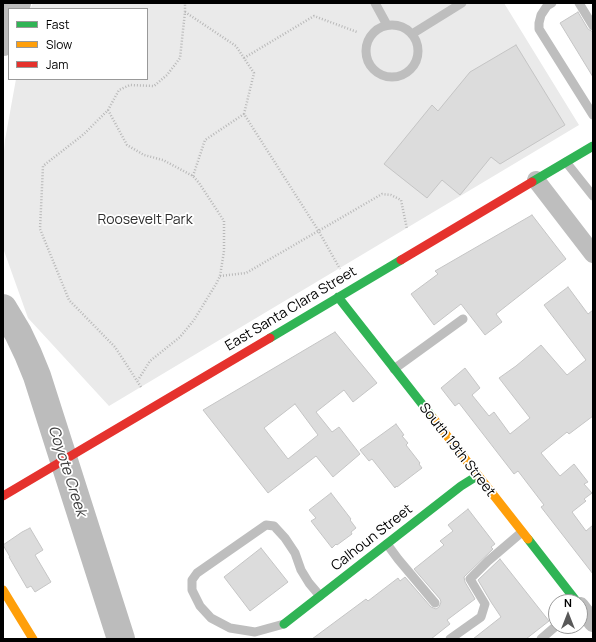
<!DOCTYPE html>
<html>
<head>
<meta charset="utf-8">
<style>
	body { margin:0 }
	#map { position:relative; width:596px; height:642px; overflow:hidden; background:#fff; font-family:Manrope,sans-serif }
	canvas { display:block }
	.frame { position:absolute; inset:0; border:4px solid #000; pointer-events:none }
	.legend { position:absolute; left:8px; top:8px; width:140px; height:72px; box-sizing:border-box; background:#fff; border:1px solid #999; margin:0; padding:5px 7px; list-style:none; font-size:12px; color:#000 }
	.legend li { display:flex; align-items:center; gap:8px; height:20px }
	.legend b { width:20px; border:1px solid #999 }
	.north { position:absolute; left:548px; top:594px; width:40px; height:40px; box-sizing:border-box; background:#fff; border:1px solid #999; border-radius:50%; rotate:0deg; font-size:11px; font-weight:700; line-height:16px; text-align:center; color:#000 }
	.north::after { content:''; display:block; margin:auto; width:14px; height:18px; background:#595959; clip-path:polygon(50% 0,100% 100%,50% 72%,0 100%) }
</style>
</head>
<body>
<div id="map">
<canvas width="596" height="642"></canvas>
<div class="frame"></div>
<ul class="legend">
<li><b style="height:5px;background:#30b455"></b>Fast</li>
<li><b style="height:5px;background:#ff9f0a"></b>Slow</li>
<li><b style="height:5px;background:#e5322d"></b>Jam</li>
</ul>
<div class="north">N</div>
</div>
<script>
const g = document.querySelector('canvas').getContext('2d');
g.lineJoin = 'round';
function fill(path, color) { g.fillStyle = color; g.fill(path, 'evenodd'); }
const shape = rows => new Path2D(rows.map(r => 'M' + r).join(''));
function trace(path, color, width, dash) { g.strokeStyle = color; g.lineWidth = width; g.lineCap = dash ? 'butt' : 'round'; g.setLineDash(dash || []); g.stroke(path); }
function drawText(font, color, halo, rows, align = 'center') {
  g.font = font + ' Manrope,sans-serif'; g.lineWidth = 3.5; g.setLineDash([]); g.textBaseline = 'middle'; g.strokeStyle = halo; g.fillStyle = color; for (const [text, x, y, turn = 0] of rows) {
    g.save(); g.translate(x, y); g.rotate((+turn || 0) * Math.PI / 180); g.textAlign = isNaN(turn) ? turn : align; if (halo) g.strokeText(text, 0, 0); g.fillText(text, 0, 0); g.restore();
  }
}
fill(shape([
	[33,3,504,3,579,125,109,406,28,318,3,248,3,163,5,140,16,79,147,79,147,9,30,9]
]), '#eaeaea');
trace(shape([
	[15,9,17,3],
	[3,42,9,24],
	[3,308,18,333,28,354,37,376,121,639]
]), '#bcbcbc', 28);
const building = shape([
	[578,12,588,29,593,32,593,77,560,23,578,12],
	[516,45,565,125,500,164,491,157,460,195,442,180,427,198,384,164,432,105,438,111,470,72,516,45],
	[532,215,566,259,496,314,502,322,485,335,461,304,434,325,411,294,438,274,435,271,532,215],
	[568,287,588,314,593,310,593,416,569,434,567,432,541,453,560,476,574,464,588,482,584,484,592,493,584,499,586,501,572,512,586,531,593,525,593,574,541,507,544,505,518,471,514,474,459,403,455,406,441,388,465,368,480,388,472,395,489,416,494,412,510,434,530,418,499,378,516,366,541,345,567,375,586,360,544,305,568,287],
	[335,332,377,383,353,402,344,390,316,412,332,432,339,427,360,454,333,477,316,456,268,493,203,410,335,332],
	[295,404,318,435,288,459,264,428,295,404],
	[396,424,404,435,402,436,408,443,406,445,420,463,419,464,422,468,397,487,396,486,395,488,372,459,369,461,360,450,396,424],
	[331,493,351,519,350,520,356,528,351,532,352,534,337,545,336,544,332,548,311,521,316,518,309,510,331,493],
	[468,509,495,544,491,547,493,549,464,577,465,582,475,599,447,620,450,624,431,639,312,639,366,599,368,601,398,578,400,581,405,577,431,607,436,609,439,607,441,602,440,599,414,569,444,545,440,541,453,531,448,525,468,509],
	[30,528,43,550,35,555,51,582,35,592,31,586,27,588,9,557,10,557,3,545,22,532,30,528],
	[261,548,288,582,250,611,224,577,261,548],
	[500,559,549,621,526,639,473,639,501,617,491,602,478,580,500,559]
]);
fill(building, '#dcdcdc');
trace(building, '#c5c5c5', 1);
trace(shape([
	[185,12,236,46,254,73,244,114,318,230,340,269],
	[244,58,314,16,357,32],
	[108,110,127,145,144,155,163,160,193,176,199,183,224,221,224,251,220,276,216,284,194,320,180,337,150,361,138,380],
	[193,176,205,140,244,114],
	[220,276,246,273,382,194,391,195,401,200,407,229],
	[141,387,115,347,69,300,40,229,43,166,84,134,108,110,119,90,130,85,154,86,167,75,180,58,185,12,185,3]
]), '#b8b8b8', 2.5, [1, 2]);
trace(shape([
	[375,3,387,25],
	[552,3,547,6,541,15,539,23,539,29,593,115],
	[579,3,593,26],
	'366 51a26 26 0 1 1 52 0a26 26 0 1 1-52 0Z',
	[412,34,462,3],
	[566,162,593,196],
	[394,369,463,319],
	[387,544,398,559,435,603],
	[284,624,255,632,230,628,211,618,200,606,192,590,192,580,197,573,266,525,274,526,285,538,295,553,301,570,309,583,320,596],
	[450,639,481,617,485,604,470,579,488,561,522,532],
	[541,639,556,626]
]), '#bebebe', 9);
trace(shape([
	[536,180,593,254],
	[580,606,593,623]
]), '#bebebe', 18);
trace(shape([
	[532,182,593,146],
	[338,297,433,418],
	[270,338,401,260],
	[528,539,577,602],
	[284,624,461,486,477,476]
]), '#30b455', 9);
trace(shape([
	[433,418,528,539],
	[3,590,33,639]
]), '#ff9f0a', 9);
trace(shape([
	[401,260,532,182],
	[3,496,270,338]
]), '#e5322d', 9);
drawText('14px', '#2f2f2f', '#fff', [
	["Roosevelt Park",145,220]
]);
drawText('14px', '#000', '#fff', [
	["East Santa Clara Street",291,309,-31],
	["South 19th Street",457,450,52],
	["Calhoun Street",372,538,-38]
]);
drawText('italic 15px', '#404040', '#fff', [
	["Coyote Creek",67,471,72]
]);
</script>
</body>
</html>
